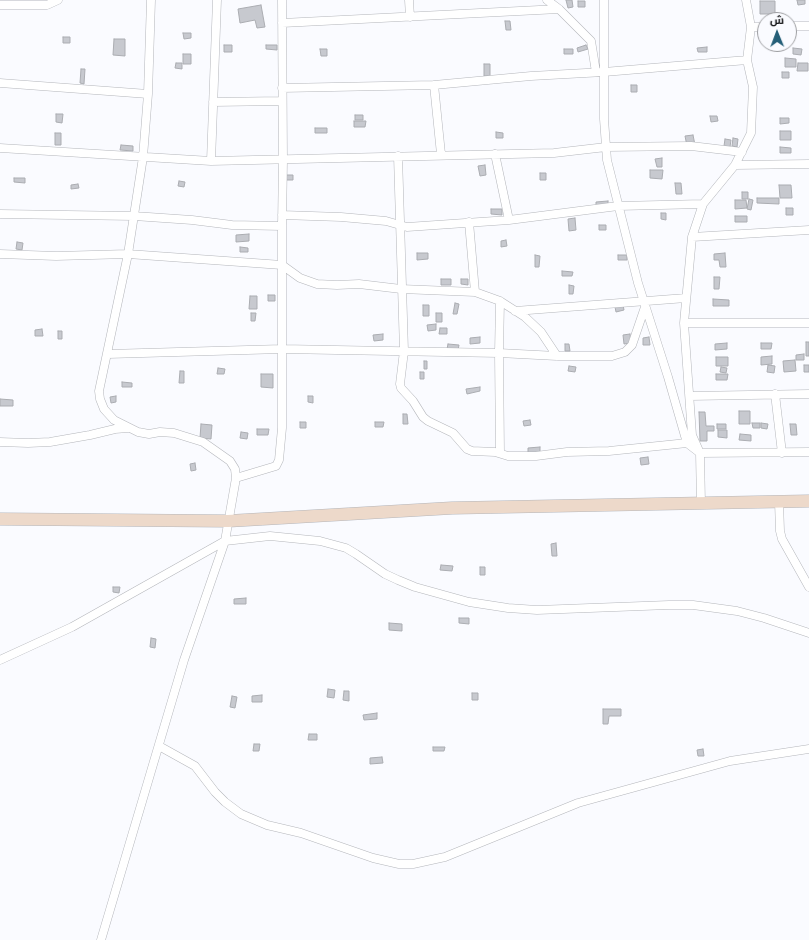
<!DOCTYPE html>
<html>
<head>
<meta charset="utf-8">
<style>
	body { margin:0 }
	#map { position:relative; width:809px; height:940px; overflow:hidden; background:#fafbff; font-family:Overpass,Cairo,sans-serif }
	canvas { display:block }
	.north { position:absolute; left:757px; top:12px; width:40px; height:40px; box-sizing:border-box; background:#fafbff; border:1px solid #9d9ea1; border-radius:50%; rotate:359deg; font-size:11px; font-weight:700; line-height:16px; text-align:center; color:#121315 }
	.north::after { content:''; display:block; margin:auto; width:14px; height:18px; background:#255f78; clip-path:polygon(50% 0,100% 100%,50% 72%,0 100%) }
</style>
</head>
<body>
<div id="map">
<canvas width="809" height="940"></canvas>
<div class="north">ش</div>
</div>
<script>
const g = document.querySelector('canvas').getContext('2d');
g.lineJoin = 'round';
function fill(path, color) { g.fillStyle = color; g.fill(path, 'evenodd'); }
const shape = rows => new Path2D(rows.map(r => 'M' + r).join(''));
function trace(path, color, width, dash) { g.strokeStyle = color; g.lineWidth = width; g.lineCap = dash ? 'butt' : 'round'; g.setLineDash(dash || []); g.stroke(path); }
const building = shape([
	[566,0,572,0,573,7,568,8,566,0],
	[797,0,805,0,805,4,798,5,797,0],
	[578,1,585,1,585,7,578,7,578,1],
	[760,1,775,1,775,14,760,14,760,1],
	[261,5,265,27,257,28,255,20,240,23,238,9,261,5],
	[505,21,510,21,511,30,506,30,505,21],
	[183,33,191,33,191,38,184,39,183,33],
	[63,37,70,37,70,43,63,43,63,37],
	[114,39,125,39,125,56,113,55,114,39],
	[224,45,232,45,232,52,224,52,224,45],
	[266,45,277,45,277,50,266,49,266,45],
	[586,45,588,49,578,52,577,48,586,45],
	[707,47,707,52,698,52,697,48,707,47],
	[793,48,802,49,801,55,793,54,793,48],
	[320,49,327,49,327,56,321,56,320,49],
	[564,49,573,49,573,54,564,54,564,49],
	[183,54,191,54,191,64,183,64,183,54],
	[785,58,796,59,796,67,785,67,785,58],
	[176,63,182,63,182,69,175,68,176,63],
	[798,63,808,63,808,71,797,71,798,63],
	[484,64,490,64,490,76,484,76,484,64],
	[81,69,85,69,84,84,80,83,81,69],
	[782,72,789,72,789,78,782,78,782,72],
	[631,85,637,85,637,92,631,92,631,85],
	[56,114,63,114,62,123,56,122,56,114],
	[355,115,363,115,363,120,355,120,355,115],
	[710,116,717,116,718,121,711,122,710,116],
	[780,118,789,118,789,123,780,124,780,118],
	[354,121,366,121,365,127,354,127,354,121],
	[315,128,327,128,327,133,315,133,315,128],
	[780,131,791,131,791,140,780,140,780,131],
	[496,132,503,133,503,138,496,138,496,132],
	[55,133,61,133,61,145,55,145,55,133],
	[693,135,695,145,687,146,685,136,693,135],
	[733,138,738,139,737,147,732,146,733,138],
	[725,139,731,140,730,147,724,146,725,139],
	[121,145,133,146,133,151,120,150,121,145],
	[780,147,791,148,791,153,780,153,780,147],
	[662,158,662,167,657,167,655,159,662,158],
	[485,165,486,175,480,176,478,166,485,165],
	[650,170,663,170,662,179,650,178,650,170],
	[540,173,546,173,546,180,540,180,540,173],
	[286,175,293,175,293,180,286,180,286,175],
	[14,178,25,178,25,183,14,182,14,178],
	[179,181,185,182,184,187,178,186,179,181],
	[675,183,681,183,682,194,676,194,675,183],
	[78,184,79,188,71,189,71,185,78,184],
	[779,185,791,185,792,198,780,198,779,185],
	[742,192,748,192,748,199,742,199,742,192],
	[757,198,779,198,779,204,757,203,757,198],
	[749,199,753,200,751,210,747,209,749,199],
	[735,200,746,200,747,208,735,209,735,200],
	[608,201,608,206,596,207,596,202,608,201],
	[786,208,793,208,793,215,786,215,786,208],
	[491,209,502,209,502,215,491,214,491,209],
	[661,213,666,213,666,220,661,219,661,213],
	[735,216,747,216,747,222,735,222,735,216],
	[575,218,576,230,569,231,568,219,575,218],
	[599,225,606,225,606,230,599,230,599,225],
	[249,234,249,241,236,242,236,235,249,234],
	[506,240,507,246,501,247,501,241,506,240],
	[17,242,23,243,22,250,16,249,17,242],
	[240,247,248,248,248,252,240,252,240,247],
	[417,253,428,253,428,259,417,260,417,253],
	[725,253,726,267,720,267,719,260,714,260,714,254,725,253],
	[535,255,540,256,539,267,535,267,535,255],
	[618,255,627,255,627,260,618,260,618,255],
	[562,271,573,272,572,276,562,276,562,271],
	[714,277,720,277,719,289,714,289,714,277],
	[441,279,451,279,451,285,441,285,441,279],
	[461,279,468,279,468,285,461,284,461,279],
	[569,285,574,286,573,294,569,294,569,285],
	[268,295,275,295,275,301,268,301,268,295],
	[250,296,257,296,257,309,249,309,250,296],
	[713,299,729,300,729,306,713,306,713,299],
	[455,303,459,304,457,314,453,314,455,303],
	[423,305,429,305,429,316,423,316,423,305],
	[623,305,624,310,616,312,615,307,623,305],
	[251,313,256,313,255,321,251,321,251,313],
	[436,313,442,313,442,322,436,322,436,313],
	[436,324,436,330,428,331,427,325,436,324],
	[440,328,447,328,447,334,439,334,440,328],
	[42,329,43,336,35,336,35,330,42,329],
	[58,331,62,331,62,339,58,339,58,331],
	[383,334,383,340,374,341,373,335,383,334],
	[630,334,631,343,624,344,623,335,630,334],
	[480,337,480,343,470,344,470,338,480,337],
	[649,337,650,345,643,345,643,338,649,337],
	[806,342,809,342,809,356,806,356,806,342],
	[727,343,727,349,715,350,715,344,727,343],
	[761,343,772,343,771,349,761,349,761,343],
	[448,344,459,345,458,350,447,349,448,344],
	[565,344,569,344,570,351,565,351,565,344],
	[804,354,804,360,796,360,796,355,804,354],
	[772,356,772,364,761,365,761,357,772,356],
	[716,357,728,357,728,366,716,366,716,357],
	[795,360,796,371,784,372,783,361,795,360],
	[424,361,427,361,427,369,424,369,424,361],
	[768,365,775,366,774,373,767,372,768,365],
	[804,365,809,365,809,372,804,372,804,365],
	[569,366,576,367,575,372,568,371,569,366],
	[721,367,727,368,726,373,720,372,721,367],
	[218,368,225,369,224,374,217,374,218,368],
	[180,371,184,371,184,383,179,383,180,371],
	[420,372,424,372,424,379,420,379,420,372],
	[261,374,273,374,273,388,261,387,261,374],
	[716,374,728,374,727,380,716,380,716,374],
	[122,382,132,383,132,387,122,387,122,382],
	[480,387,480,391,467,394,466,389,480,387],
	[116,396,116,402,111,403,110,397,116,396],
	[308,396,313,396,313,403,308,402,308,396],
	[0,399,13,400,13,406,0,406,0,399],
	[739,411,750,411,750,424,739,424,739,411],
	[699,412,705,412,706,426,714,426,714,431,707,431,707,441,700,441,699,412],
	[403,414,407,414,408,424,403,424,403,414],
	[530,420,531,425,524,426,523,421,530,420],
	[300,422,306,422,306,428,300,428,300,422],
	[375,422,384,422,383,427,375,427,375,422],
	[752,423,760,423,760,428,753,428,752,423],
	[761,423,768,424,767,429,761,428,761,423],
	[201,424,212,425,211,439,200,438,201,424],
	[717,424,726,424,726,429,717,429,717,424],
	[790,424,796,424,797,435,791,435,790,424],
	[257,429,269,429,268,435,257,435,257,429],
	[718,430,727,430,727,438,718,437,718,430],
	[241,432,248,433,247,439,240,438,241,432],
	[740,434,751,435,751,441,739,440,740,434],
	[540,447,540,453,528,453,528,448,540,447],
	[648,457,649,464,641,465,640,458,648,457],
	[195,463,196,470,191,471,190,464,195,463],
	[556,543,557,556,552,556,551,544,556,543],
	[441,565,453,566,452,571,440,570,441,565],
	[480,567,485,567,485,575,480,575,480,567],
	[113,587,120,587,119,593,113,592,113,587],
	[246,598,246,604,234,604,234,599,246,598],
	[459,618,469,618,469,624,459,623,459,618],
	[389,623,402,624,402,631,389,630,389,623],
	[151,638,156,639,155,648,150,647,151,638],
	[328,689,335,690,334,698,327,697,328,689],
	[344,691,349,691,349,701,343,700,344,691],
	[472,693,478,693,478,700,472,700,472,693],
	[262,695,262,702,252,702,252,696,262,695],
	[232,696,237,697,235,708,230,707,232,696],
	[603,709,621,709,621,716,609,716,608,724,603,724,603,709],
	[377,713,377,719,364,720,363,715,377,713],
	[309,734,317,734,317,740,308,740,309,734],
	[254,744,260,744,259,751,253,751,254,744],
	[433,747,445,747,444,751,433,751,433,747],
	[703,749,704,756,698,756,697,750,703,749],
	[382,757,383,763,370,764,370,758,382,757]
]);
fill(building, '#c7c9cf');
trace(building, '#abadb2', 1);
const street = shape([
	[409,0,410,17],
	[547,0,559,9,591,41,596,72],
	[604,0,604,119,607,160,638,283,668,377,687,443,700,453,809,452],
	[0,5,47,5,58,0],
	[282,23,559,9],
	[789,26,809,26],
	[751,27,765,27],
	[0,83,148,94],
	[434,85,441,154],
	[282,88,434,85,531,76,604,72,747,60],
	[213,102,282,101],
	[0,148,211,161,554,153,606,147,691,146,742,152],
	[495,154,509,220],
	[398,156,404,351,400,384,401,388,413,401,423,417,428,421,453,433,467,449,472,451,495,452,508,456,536,456,567,452,609,451,687,443],
	[211,161,217,0],
	[735,165,809,164],
	[0,214,134,216,192,220,232,225,282,226],
	[282,215,341,217,386,221,407,227,509,220,618,206,703,204],
	[469,222,475,292],
	[692,237,809,230],
	[0,254,56,256,128,254,282,265,300,278,317,284,337,285,359,284,401,289,475,292,500,301,525,317,541,332,557,356],
	[500,301,499,353,500,453],
	[515,311,686,298],
	[684,323,809,323],
	[108,354,282,349,499,353,557,356,612,356,625,352,632,345,645,307],
	[775,394,782,453],
	[690,396,809,394],
	[0,442,28,443,50,442,90,435,115,429,128,428],
	[236,478,276,466,279,460,282,428,282,226,283,160,282,0],
	[779,502,780,531,782,539,809,587],
	[701,504,700,453,692,435,684,323,692,237,703,204,735,165,751,133,753,87,747,60,751,27,746,0],
	[0,660,72,627,225,541,270,536,320,541,346,548,356,554,385,574,398,580,415,587,469,602,508,608,537,610,669,605,693,605,737,611,764,618,809,633],
	[159,746,195,766,215,792,225,802,241,814,267,825,301,833,373,858,399,864,413,864,445,857,578,803,730,761,809,749],
	[101,940,184,660,225,541,236,478,235,469,230,461,203,442,174,433,160,432,149,434,138,432,114,420,104,409,100,399,99,391,128,254,143,157,148,94,151,0]
]);
const secondary = shape([
	[0,519,228,521,452,508,809,501]
]);
trace(street, '#b4b6bb', 9);
trace(secondary, '#b4b6bb', 13);
trace(street, '#fff', 8);
trace(secondary, '#edd9ca', 12);
</script>
</body>
</html>
